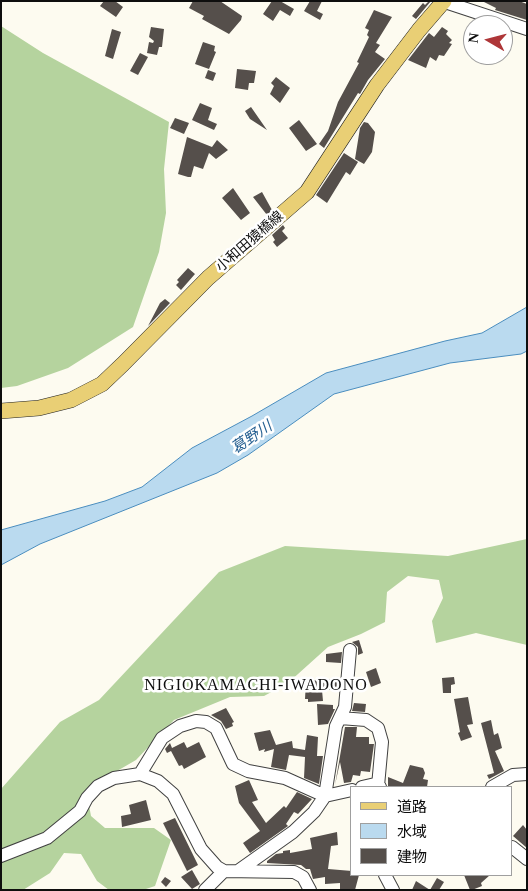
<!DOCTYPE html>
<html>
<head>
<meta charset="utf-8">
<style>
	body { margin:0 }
	#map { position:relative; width:528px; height:891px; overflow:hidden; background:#fdfbf0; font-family:"Times New Roman","Noto Sans JP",serif }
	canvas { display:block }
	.frame { position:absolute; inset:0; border:2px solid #0e0e0e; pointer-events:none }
	.legend { position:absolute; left:350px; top:786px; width:162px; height:90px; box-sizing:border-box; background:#fff; border:1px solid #9f9f9f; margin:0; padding:6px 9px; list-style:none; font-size:15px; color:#0e0e0e }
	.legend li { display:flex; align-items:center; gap:10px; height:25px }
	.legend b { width:25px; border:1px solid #9f9f9f }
	.north { position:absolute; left:463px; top:15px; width:50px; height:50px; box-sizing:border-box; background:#fff; border:1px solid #9f9f9f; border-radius:50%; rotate:278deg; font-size:14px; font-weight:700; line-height:20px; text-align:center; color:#0e0e0e }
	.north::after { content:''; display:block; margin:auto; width:18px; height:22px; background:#ae3638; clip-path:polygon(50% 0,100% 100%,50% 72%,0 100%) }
</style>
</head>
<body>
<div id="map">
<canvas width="528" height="891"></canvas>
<div class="frame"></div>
<ul class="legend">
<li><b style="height:6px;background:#e9cf75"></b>道路</li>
<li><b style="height:14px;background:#badaef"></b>水域</li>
<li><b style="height:14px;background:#554f4b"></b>建物</li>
</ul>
<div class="north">N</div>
</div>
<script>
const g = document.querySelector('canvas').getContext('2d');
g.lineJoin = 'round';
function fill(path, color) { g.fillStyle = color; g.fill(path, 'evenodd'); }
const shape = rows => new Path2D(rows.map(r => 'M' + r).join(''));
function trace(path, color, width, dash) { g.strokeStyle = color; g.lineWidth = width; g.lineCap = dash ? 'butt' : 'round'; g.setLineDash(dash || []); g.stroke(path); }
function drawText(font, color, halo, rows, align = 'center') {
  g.font = font + ' "Times New Roman","Noto Sans JP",serif'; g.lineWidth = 5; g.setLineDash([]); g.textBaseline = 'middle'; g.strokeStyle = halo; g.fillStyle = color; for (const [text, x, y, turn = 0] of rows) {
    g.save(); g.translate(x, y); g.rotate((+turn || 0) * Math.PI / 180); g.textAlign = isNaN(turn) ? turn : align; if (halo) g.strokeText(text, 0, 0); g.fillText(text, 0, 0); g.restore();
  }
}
fill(shape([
	[1,26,43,53,169,122,164,169,166,213,159,252,133,327,68,368,17,386,1,388],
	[527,539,527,645,476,633,436,643,432,621,443,598,439,580,408,576,387,592,385,622,361,634,328,647,288,683,264,696,230,697,174,720,136,760,86,789,91,816,105,828,154,828,171,840,155,886,143,890,109,890,97,881,81,854,64,853,50,873,23,890,1,890,1,789,60,722,99,700,219,572,285,546,448,556]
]), '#b5d39e');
const water = shape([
	[527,307,527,351,521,354,450,363,334,394,248,455,217,473,40,544,1,565,1,530,105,501,142,487,192,448,252,416,326,373,445,341,482,333,527,307]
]);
fill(water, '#badaef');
trace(water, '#4a8dbe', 1);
fill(shape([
	[104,1,115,1,123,7,116,17,100,6],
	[193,1,220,1,242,16,241,20,229,34,202,19,204,16,189,8],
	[272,1,280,1,294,9,290,16,280,10,273,21,263,14],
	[310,1,322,1,317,11,323,14,320,20,304,11],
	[429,1,431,1,416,19,412,16,423,3,425,5],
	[482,1,519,1,527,4,527,20,495,10,496,8],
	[374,10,392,17,376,43,380,45,375,52,385,59,368,80,360,94,358,93,324,148,319,144,328,131,338,102,359,63,357,62,369,37,367,35,369,30,365,28],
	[151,27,164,29,162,47,159,47,157,55,147,53,149,42,153,43,154,41,149,37],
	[442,27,448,31,446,34,452,40,449,43,452,44,444,56,439,55,436,61,430,57,426,68,408,60,429,33,434,37],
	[112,29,121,32,113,59,105,56],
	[503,30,511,32,503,48],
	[203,42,215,46,214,51,216,52,209,69,195,64],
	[140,53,148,57,138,75,130,71],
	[237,69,256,71,254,83,249,83,248,90,235,88],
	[208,70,216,73,213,81,205,78],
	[276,77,290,88,280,103,270,94,274,86,271,83],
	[200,103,212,108,208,120,217,124,214,130,192,120],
	[251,107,267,130,250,119,245,111],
	[175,118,189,123,184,134,170,128],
	[299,120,317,144,306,151,289,128],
	[364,122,368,123,375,132,372,152,364,164,355,159,360,128],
	[187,137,212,147,217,140,228,150,216,159,209,153,203,169,194,166,191,177,188,177,178,174],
	[344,153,358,162,350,175,346,172,327,203,316,195],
	[233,188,250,213,241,220,222,198],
	[262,192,272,210,267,215,253,197],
	[283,225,285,228,282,231,288,238,277,247,273,242,275,240,272,235],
	[188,268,195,274,181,290,176,285,179,282,177,280],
	[165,299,170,303,148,326,160,303],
	[359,640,363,653,358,655,358,647,352,642],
	[342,652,341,663,326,662,326,654],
	[376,668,381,683,371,687,366,672],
	[454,677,455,684,451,685,451,693,443,693,442,678],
	[335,679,339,679,338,690,322,690,323,701,308,702,308,699,305,699,306,681],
	[468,697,473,724,467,725,472,737,461,741,458,733,460,732,454,699],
	[354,703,366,704,365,712,352,711],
	[317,704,333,705,333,709,335,709,328,724,318,725],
	[226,708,234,722,232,723,233,726,226,729,221,721,211,715],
	[491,720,494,735,498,733,500,740,502,748,495,751,504,771,489,779,487,775,494,773,481,723],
	[345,727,357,727,356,737,369,737,369,744,374,744,370,772,361,771,360,776,353,775,351,782,344,783,340,762,335,785],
	[270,730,276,745,292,741,293,748,305,750,307,735,318,737,317,756,323,756,319,784,304,778,305,757,289,755,286,770,271,767,274,749,264,752,265,749,259,751,254,733],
	[184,742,187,748,199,742,206,757,184,769,182,765,179,766,171,751,167,753,165,749,170,743,172,748],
	[410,765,423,768,425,773,423,779,428,780,427,787,388,786,388,777,403,783],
	[249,780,258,800,252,802,266,823,284,806,286,808,297,792,312,799,298,814,294,812,286,824,288,826,250,853,243,843,260,831,239,803,235,786],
	[146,800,151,820,122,827,121,816,131,814,129,805],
	[175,818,198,865,187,871,163,823],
	[523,825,527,830,527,848,513,836],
	[337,832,338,845,331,846,328,869,352,871,352,875,359,875,355,890,340,889,340,883,325,884,325,877,313,879,310,869,306,869,301,865,267,863,267,861,276,854,283,853,283,851,290,850,290,853,312,849,310,838],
	[192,870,200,884,192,889,181,877],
	[464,875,490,875,481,883,482,886,472,890,470,890],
	[165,877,171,881,166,887,161,882],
	[437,878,444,882,439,890,412,890,416,881,430,890]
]), '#554f4b');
const minor = shape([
	[442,1,527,29],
	[340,718,366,720,378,728,382,742,378,786],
	[140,774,162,738,180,726,196,721,206,722,216,728,233,764,248,771,285,778,325,796,352,790],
	[362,787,375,784,380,787],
	[492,787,513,775,527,774],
	[512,847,527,859],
	[1,856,47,838,80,811,87,798,98,786,114,778,140,774,158,781,173,794,201,849,217,867,224,871,294,872,303,877,310,890],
	[238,871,293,832,314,812,325,796,336,726,345,707,350,650],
	[385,875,393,890],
	[205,890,224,871]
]);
const major = shape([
	[1,411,39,408,71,400,102,384,123,364,208,278,307,192,377,85,419,30,444,1]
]);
trace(minor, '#414141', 14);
trace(major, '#1f1f1f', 16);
trace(minor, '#fff', 12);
trace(major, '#e9cf75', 15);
drawText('14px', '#0e0e0e', '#fff', [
	["小和田猿橋線",250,242,-41]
]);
drawText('italic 15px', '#255f91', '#fff', [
	["葛野川",252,438,-34]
]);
g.letterSpacing = '1px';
drawText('16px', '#0e0e0e', '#fff', [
	["NIGIOKAMACHI-IWADONO",256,686]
]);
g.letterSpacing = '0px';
</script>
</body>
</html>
